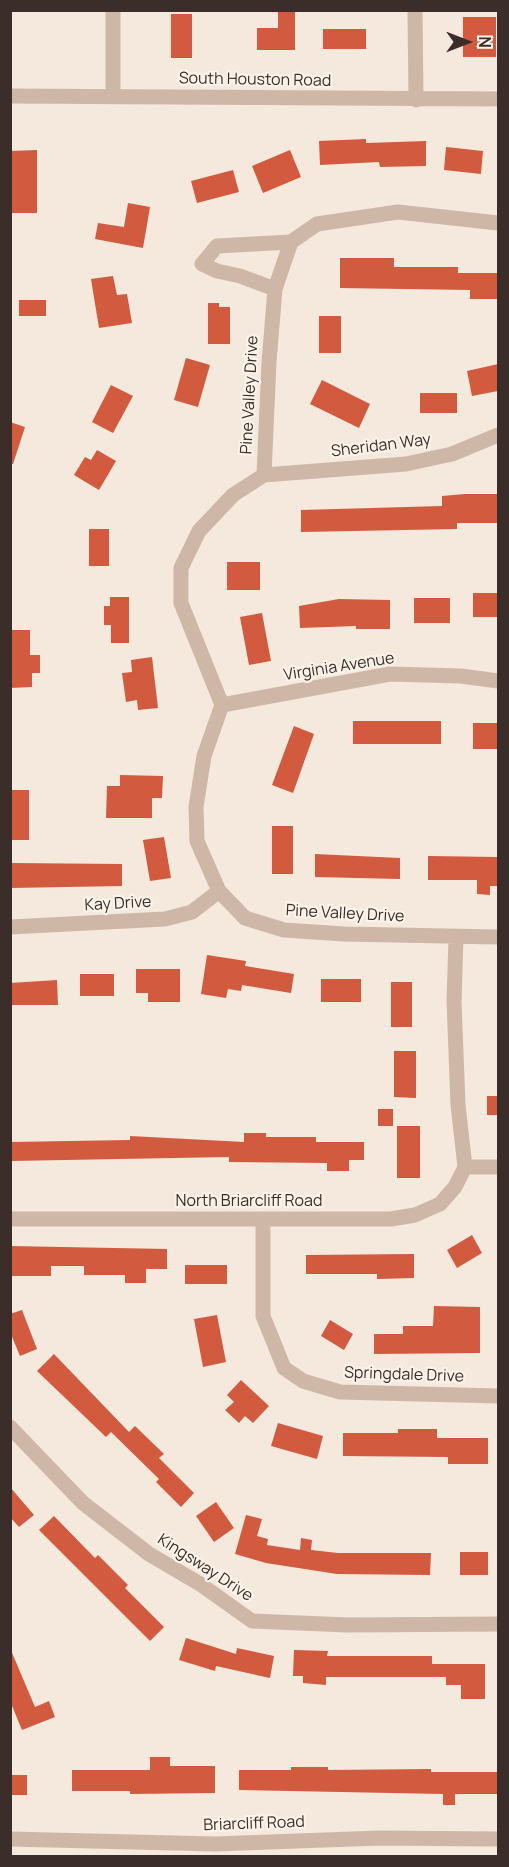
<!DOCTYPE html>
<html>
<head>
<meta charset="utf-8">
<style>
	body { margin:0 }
	#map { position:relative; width:509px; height:1867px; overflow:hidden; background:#f5e8dd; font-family:Manrope,sans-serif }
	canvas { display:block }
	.frame { position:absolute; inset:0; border:12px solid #3b2d29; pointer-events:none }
	.north { position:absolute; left:437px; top:12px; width:60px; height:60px; -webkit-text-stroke:4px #fcf3ea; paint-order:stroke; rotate:90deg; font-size:16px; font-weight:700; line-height:24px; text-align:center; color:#3b2d29 }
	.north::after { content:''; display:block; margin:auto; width:21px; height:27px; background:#3b2d29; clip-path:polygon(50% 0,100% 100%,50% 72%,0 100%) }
</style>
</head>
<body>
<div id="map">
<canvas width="509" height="1867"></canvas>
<div class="frame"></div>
<div class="north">N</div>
</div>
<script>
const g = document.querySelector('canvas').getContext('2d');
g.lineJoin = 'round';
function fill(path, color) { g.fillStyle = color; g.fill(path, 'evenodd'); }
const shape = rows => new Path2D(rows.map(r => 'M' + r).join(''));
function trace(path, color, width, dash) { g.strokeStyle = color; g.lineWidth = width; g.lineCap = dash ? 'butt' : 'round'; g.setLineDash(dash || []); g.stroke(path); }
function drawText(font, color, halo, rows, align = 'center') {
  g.font = font + ' Manrope,sans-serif'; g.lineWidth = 4.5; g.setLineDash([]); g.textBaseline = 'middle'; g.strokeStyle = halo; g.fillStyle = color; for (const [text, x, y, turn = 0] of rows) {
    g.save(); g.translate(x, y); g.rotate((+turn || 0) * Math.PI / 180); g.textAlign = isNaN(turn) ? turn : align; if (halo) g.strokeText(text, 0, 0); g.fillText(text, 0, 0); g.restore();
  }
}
fill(shape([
	[278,10,295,10,295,50,257,50,257,28,278,28],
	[171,14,192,14,192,58,171,58],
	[463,17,496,17,496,57,463,57],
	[323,29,366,29,366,49,323,49],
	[366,139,366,143,426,141,426,166,380,167,379,162,320,165,319,141],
	[446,147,483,151,481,174,444,170],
	[37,150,37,213,10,213,10,151],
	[290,150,301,177,263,193,252,166],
	[233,170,239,192,197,203,191,181],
	[128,203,150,207,143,248,95,239,98,223,124,227],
	[340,258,394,258,394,267,458,267,458,273,498,273,498,299,470,299,470,290,340,288],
	[113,276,117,295,127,294,132,323,99,328,91,279],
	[19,300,46,300,46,316,19,316],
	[208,303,219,303,219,307,230,307,230,344,208,344],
	[319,316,341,316,341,353,319,353],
	[186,358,210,365,198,407,174,400],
	[498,364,498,391,472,396,467,371],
	[322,380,370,404,359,428,310,404],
	[111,385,133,396,113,433,92,422],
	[420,393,457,393,457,413,420,413],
	[10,422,25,427,13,464,10,464],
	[97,450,116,461,99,490,74,475,85,457,91,460],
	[465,494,498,494,498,523,457,523,457,529,301,532,301,510,442,506,442,496],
	[89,529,109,529,109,566,89,566],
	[227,562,260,562,260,590,227,590],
	[473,593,498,593,498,617,473,617],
	[110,597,129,597,129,643,111,643,111,625,104,625,104,606,110,606],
	[414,598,450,598,450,623,414,623],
	[339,599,390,600,390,629,356,629,356,626,300,628,299,606],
	[262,613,271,661,249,665,240,617],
	[10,630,30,630,30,655,40,655,40,673,32,673,32,687,10,688],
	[152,657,158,708,138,710,137,700,126,702,122,673,132,672,131,660],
	[353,721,441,721,441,744,353,744],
	[473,723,498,723,498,749,473,749],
	[294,726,314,734,293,793,272,785],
	[120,775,163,776,162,798,152,798,152,818,106,818,107,786,120,786],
	[10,790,29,790,29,840,10,840],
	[272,826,293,826,293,874,272,874],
	[164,837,171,878,150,881,143,840],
	[315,854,400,858,400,879,315,877],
	[428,856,498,857,498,886,490,886,490,895,477,894,477,880,428,880],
	[10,863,122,864,122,886,10,888],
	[207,955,246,961,245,966,294,974,291,993,242,985,241,991,228,989,226,998,201,994],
	[136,969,180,969,180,1002,148,1002,148,993,136,993],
	[80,974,114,974,114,996,80,996],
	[321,979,361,979,361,1002,321,1002],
	[57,980,58,1005,10,1005,10,983],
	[391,982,412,982,412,1027,391,1027],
	[394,1051,416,1051,416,1098,394,1097],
	[487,1096,498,1096,498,1115,487,1115],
	[378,1109,393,1109,393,1126,378,1126],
	[397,1126,420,1126,420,1178,397,1178],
	[244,1133,266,1133,266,1137,316,1137,316,1142,364,1142,364,1160,349,1160,349,1171,327,1171,327,1163,229,1162,229,1157,10,1161,10,1142,130,1140,130,1136,244,1142],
	[472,1235,482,1253,457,1268,447,1250],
	[10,1246,167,1249,167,1269,146,1269,146,1283,125,1283,125,1275,84,1275,84,1266,51,1266,51,1276,10,1276],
	[414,1254,414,1278,377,1279,377,1274,306,1274,306,1255],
	[185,1265,227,1265,227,1284,185,1284],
	[434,1306,480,1307,480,1353,374,1354,374,1334,403,1334,403,1326,433,1326],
	[22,1310,37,1349,20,1356,10,1332,10,1314],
	[217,1315,226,1362,203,1367,194,1319],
	[330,1320,353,1334,344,1350,321,1336],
	[54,1354,129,1432,135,1426,164,1454,159,1458,194,1493,181,1507,156,1482,159,1479,111,1432,106,1437,37,1371],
	[241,1380,269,1406,253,1423,245,1416,239,1423,225,1410,234,1402,227,1395],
	[278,1423,323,1436,317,1459,271,1446],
	[398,1429,437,1429,437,1438,488,1438,488,1464,448,1464,448,1457,343,1456,343,1433,398,1433],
	[10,1487,34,1515,19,1527,10,1517],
	[216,1502,234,1528,214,1542,196,1516],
	[246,1515,262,1519,257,1536,268,1539,267,1545,300,1550,301,1538,312,1540,311,1550,338,1553,431,1553,430,1575,337,1574,266,1563,235,1554],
	[54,1516,95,1558,98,1555,128,1585,125,1588,164,1627,150,1641,39,1530],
	[460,1552,488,1552,488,1575,460,1575],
	[186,1638,236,1654,237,1648,274,1656,270,1678,216,1666,215,1671,179,1660],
	[10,1648,35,1707,49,1701,55,1717,22,1730,10,1701],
	[294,1650,328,1651,327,1656,432,1656,432,1664,485,1664,485,1699,461,1699,461,1685,446,1685,446,1677,326,1677,326,1685,303,1683,303,1676,293,1676],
	[150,1757,170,1757,170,1766,215,1766,215,1793,130,1794,130,1791,72,1791,72,1770,150,1770],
	[291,1767,328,1767,328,1770,431,1769,431,1772,498,1772,498,1794,455,1794,455,1805,443,1805,443,1794,239,1790,239,1770,291,1770],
	[10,1775,27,1775,27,1795,10,1795]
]), '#d15a3f');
trace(shape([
	[113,10,113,96],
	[415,10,416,100],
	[10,96,498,99],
	[498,223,398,212,317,224,291,242,275,289,269,362,264,475,233,495,199,531,181,568,181,603,222,705,204,756,196,807,197,841,219,891,245,918,284,930,344,934,498,937],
	[275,289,240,276,217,271,202,264,217,246,291,242],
	[264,475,406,464,452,454,498,435],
	[222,705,390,674,461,676,498,681],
	[10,927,165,919,192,912,219,891],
	[465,1167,498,1167],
	[10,1219,391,1219,415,1215,440,1204,455,1187,465,1167,458,1105,454,1001,456,937],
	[263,1221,263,1316,284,1368,303,1381,340,1392,498,1396],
	[10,1427,83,1503,149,1554,200,1584,252,1621,348,1625,498,1624],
	[10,1839,215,1844,379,1838,498,1839]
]), '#cfb7a7', 15);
drawText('16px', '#3b2d29', '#fcf3ea', [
	["South Houston Road",255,80,1],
	["Pine Valley Drive",250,395,-87],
	["Sheridan Way",381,446,-7],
	["Virginia Avenue",339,667,-9],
	["Kay Drive",118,904,-3],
	["Pine Valley Drive",345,914,3],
	["North Briarcliff Road",249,1202],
	["Springdale Drive",404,1375,2],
	["Kingsway Drive",205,1568,33],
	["Briarcliff Road",254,1824,-2]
]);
</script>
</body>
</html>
